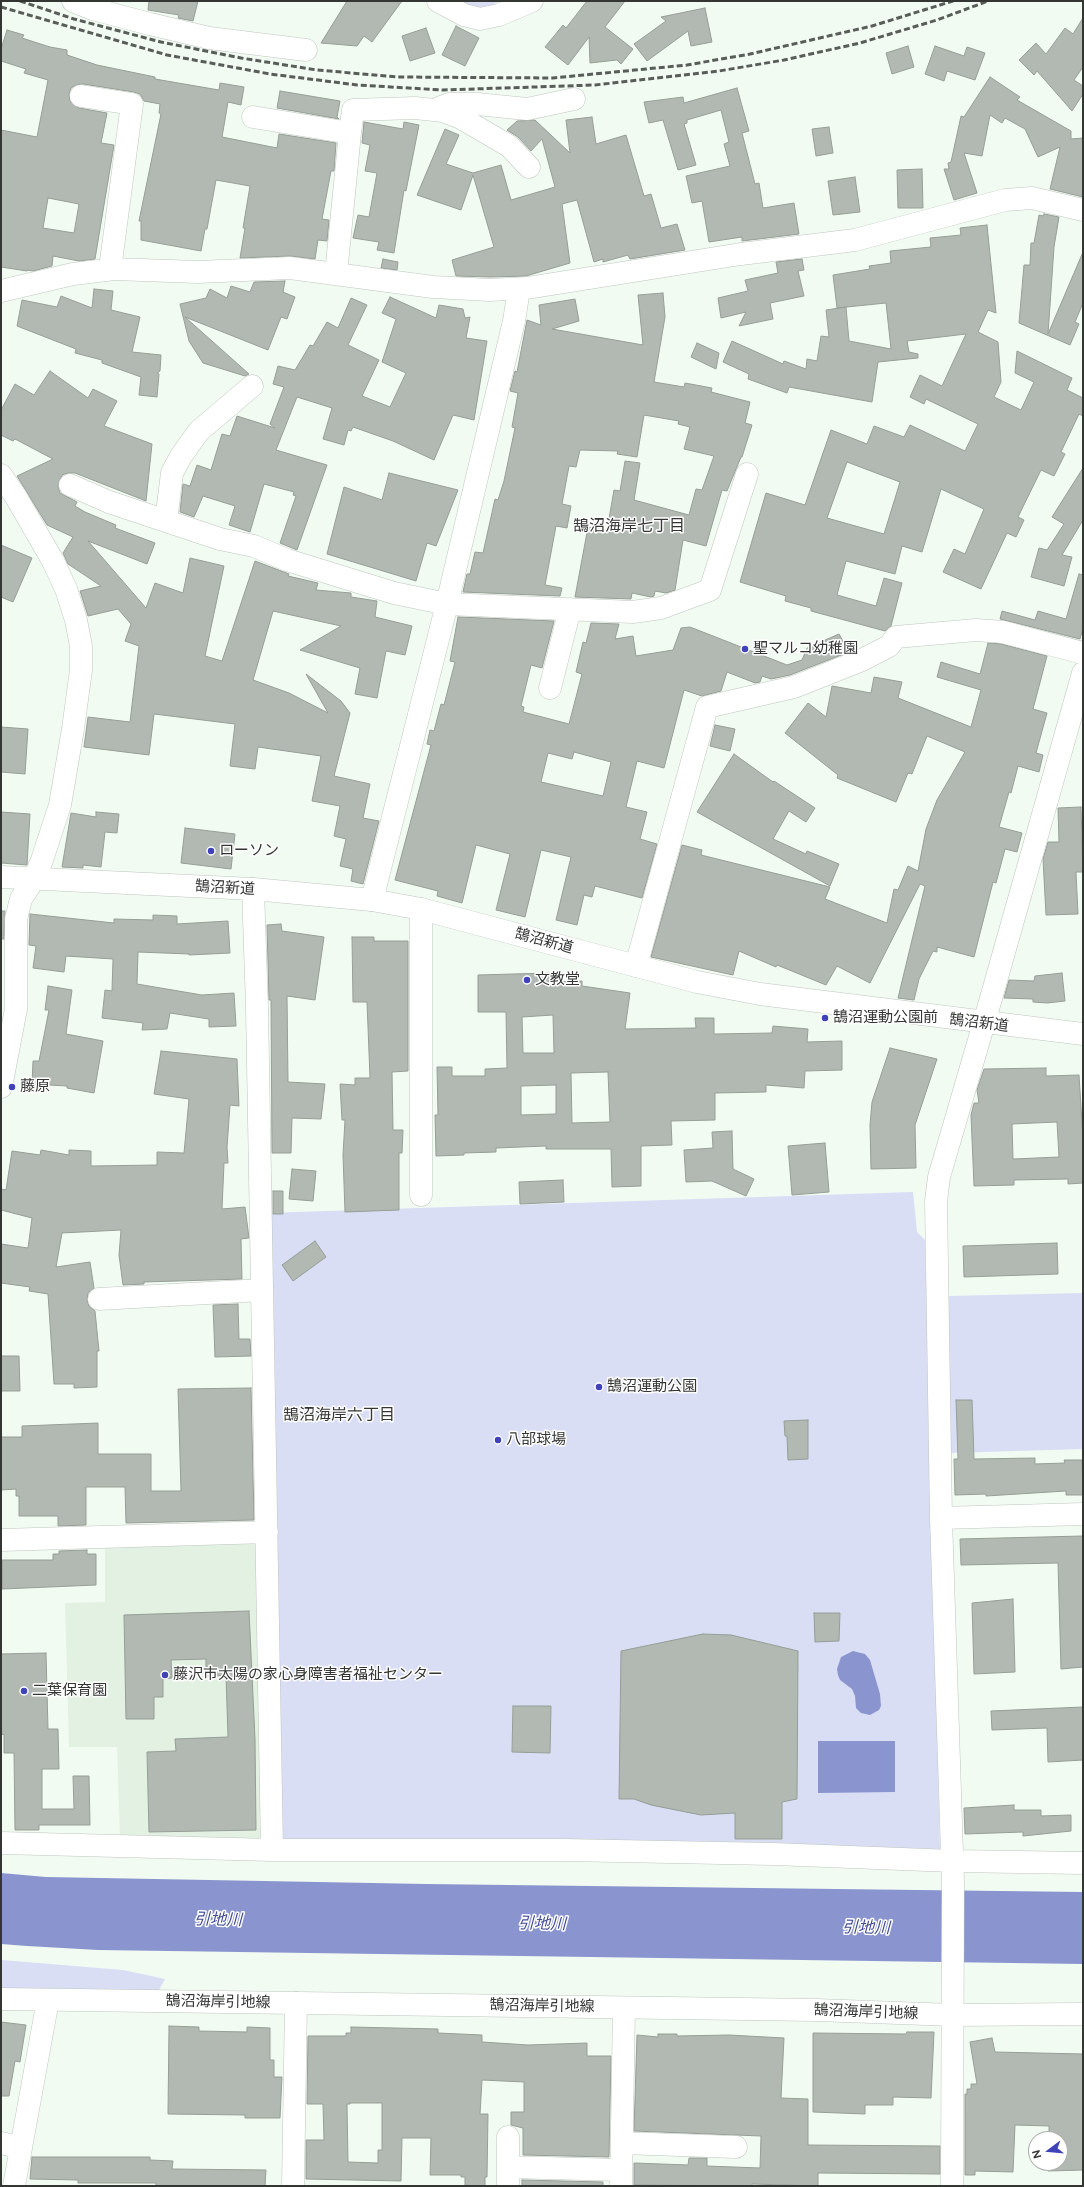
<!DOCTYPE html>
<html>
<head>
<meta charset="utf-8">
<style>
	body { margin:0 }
	#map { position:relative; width:1084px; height:2187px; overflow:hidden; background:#f2fbf2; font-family:Figtree,sans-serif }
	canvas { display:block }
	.frame { position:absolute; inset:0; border:2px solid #333633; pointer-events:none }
	.north { position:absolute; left:1028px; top:2131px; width:40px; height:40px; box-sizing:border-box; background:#fff; border:1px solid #adafad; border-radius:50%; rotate:254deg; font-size:11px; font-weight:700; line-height:16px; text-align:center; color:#333633 }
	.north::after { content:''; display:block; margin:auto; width:14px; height:18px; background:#4043b8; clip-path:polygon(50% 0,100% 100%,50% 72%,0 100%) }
</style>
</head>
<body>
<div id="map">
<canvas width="1084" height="2187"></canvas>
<div class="frame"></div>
<div class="north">N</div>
</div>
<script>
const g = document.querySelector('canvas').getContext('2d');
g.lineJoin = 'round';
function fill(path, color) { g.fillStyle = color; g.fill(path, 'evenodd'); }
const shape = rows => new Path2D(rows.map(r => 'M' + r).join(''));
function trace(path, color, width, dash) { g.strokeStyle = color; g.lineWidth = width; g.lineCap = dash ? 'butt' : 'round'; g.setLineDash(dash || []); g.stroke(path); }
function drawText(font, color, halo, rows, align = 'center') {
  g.font = font + ' Figtree,"Noto Sans JP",sans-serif'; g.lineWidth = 3; g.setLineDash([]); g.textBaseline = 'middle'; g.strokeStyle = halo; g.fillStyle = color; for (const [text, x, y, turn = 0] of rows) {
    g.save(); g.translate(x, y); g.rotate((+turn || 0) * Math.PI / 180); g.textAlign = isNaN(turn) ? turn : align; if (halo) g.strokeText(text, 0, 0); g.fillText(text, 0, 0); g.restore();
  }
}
fill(shape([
	[260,1539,265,1839,120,1840,117,1747,69,1747,65,1603,105,1602,105,1545]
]), '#e2f1e2');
fill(shape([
	[458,1,500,1,475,14],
	[913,1192,917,1232,925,1240,940,1849,287,1842,281,1835,265,1213],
	[1083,1293,1083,1449,951,1453,947,1296],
	[2,1960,123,1970,165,1979,153,2001,1,1996]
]), '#d9def5');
fill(shape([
	[853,1651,865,1654,870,1660,880,1694,881,1706,879,1710,870,1715,861,1713,856,1708,855,1696,852,1689,840,1680,838,1675,837,1669,841,1657],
	[818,1741,895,1741,895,1792,818,1793],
	[1,1873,46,1877,426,1884,1083,1892,1083,1964,98,1950,27,1946,1,1944]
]), '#8a95cf');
const building = shape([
	[149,1,198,1,193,21,178,18,179,15,148,10,149,1],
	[347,1,402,1,372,42,364,36,357,46,321,43,347,1],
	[587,1,625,1,605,27,633,49,621,64,617,60,590,63,589,37,568,65,545,47,563,25,566,28,587,1],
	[705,8,712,42,691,46,688,31,647,61,634,44,666,21,661,17,705,8],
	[1083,18,1083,67,1074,80,1083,86,1083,94,1072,111,1037,71,1034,75,1019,60,1036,43,1046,54,1065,28,1073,34,1083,18],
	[456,26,479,38,465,66,442,55,456,26],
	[426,28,435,53,410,61,402,36,426,28],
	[7,30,24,35,22,38,50,47,67,50,67,55,97,65,155,77,155,79,219,90,220,83,244,87,241,105,228,102,222,137,277,148,279,134,336,143,334,171,331,171,322,219,329,220,327,241,318,240,315,259,290,256,240,258,245,228,243,228,250,186,216,180,207,229,205,229,201,251,141,240,141,221,139,221,161,114,159,113,160,104,144,101,140,94,134,92,83,84,76,85,71,88,69,94,70,101,79,108,107,113,101,143,114,145,95,259,79,261,53,256,52,266,33,271,27,270,27,271,1,267,1,130,37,137,48,80,24,73,26,69,1,61,1,49,7,30],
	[48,198,79,204,74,233,43,228,48,198],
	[908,46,914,67,892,74,886,53,908,46],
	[935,46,964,56,967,47,985,53,975,80,947,71,944,81,925,74,935,46],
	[990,77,1020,97,1017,100,1071,131,1071,139,1083,138,1083,197,1050,189,1060,147,1038,157,1025,129,1005,118,1002,123,990,115,982,156,964,153,977,193,954,200,944,169,949,169,948,163,951,162,961,116,964,117,990,77],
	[737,88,749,131,742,133,755,184,759,183,763,208,794,203,799,234,742,241,742,237,709,242,702,201,692,203,686,176,730,166,724,144,729,142,721,110,687,120,687,123,684,124,696,165,678,170,663,120,649,123,644,102,683,97,684,103,737,88],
	[280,91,340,101,337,117,339,119,277,108,280,91],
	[592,117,596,144,626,135,644,196,651,194,661,228,677,224,685,250,630,259,628,255,603,262,603,259,594,262,577,200,562,204,570,263,526,276,490,277,456,276,452,260,494,247,473,175,461,210,417,195,445,129,459,135,446,164,473,173,501,165,511,200,555,187,542,139,531,151,518,137,507,130,517,121,535,120,570,153,566,120,592,117],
	[364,122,403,129,404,122,419,125,406,191,404,190,394,253,377,250,379,242,353,238,358,215,369,217,377,173,365,171,370,145,362,143,364,122],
	[829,127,833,153,816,156,812,129,829,127],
	[922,169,923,208,898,208,897,170,922,169],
	[855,177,860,212,833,215,828,181,855,177],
	[1044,214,1059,217,1054,247,1048,334,1083,252,1083,303,1075,322,1079,324,1070,345,1019,323,1024,265,1030,265,1031,243,1034,243,1039,215,1043,216,1044,214],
	[987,225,996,313,988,310,978,332,998,342,1001,382,994,397,1021,410,1034,382,1015,373,1017,351,1072,378,1067,390,1083,398,1083,416,1079,414,1061,452,1065,454,1054,476,1041,470,1018,517,1024,520,1016,537,1007,533,981,589,943,572,954,549,965,554,984,509,941,489,922,552,902,546,895,574,846,561,837,595,876,606,884,578,902,583,891,626,885,631,811,611,811,608,785,601,786,596,740,582,766,493,805,505,831,430,867,444,874,426,904,437,910,425,965,451,978,424,926,399,924,404,910,397,920,375,942,386,966,334,907,341,909,352,918,354,918,358,878,362,872,402,789,387,787,393,748,379,749,374,723,362,732,341,783,364,784,361,806,369,807,359,817,361,821,336,829,337,826,310,846,307,849,341,891,349,886,303,837,308,833,275,870,269,869,266,891,263,890,251,931,247,930,238,961,235,960,228,987,225],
	[847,462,900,482,884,534,827,518,847,462],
	[383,259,398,262,397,270,381,268,383,259],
	[802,259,804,270,798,271,804,296,770,303,773,319,739,326,746,312,721,318,718,298,748,291,745,280,778,273,776,262,802,259],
	[285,281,283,292,295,297,287,319,281,317,268,350,185,317,249,374,245,376,203,363,189,341,180,304,206,298,210,289,227,298,231,286,250,292,254,282,285,281],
	[94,289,113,291,111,310,140,317,132,352,161,355,160,371,157,373,159,374,157,397,139,395,141,377,102,363,102,360,75,353,76,349,17,326,22,300,57,307,61,296,92,308,94,289],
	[663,293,665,317,654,382,684,387,685,383,712,388,711,392,750,402,745,423,752,425,742,457,741,457,727,491,722,490,706,546,683,540,675,590,666,593,655,591,654,596,651,597,632,593,631,599,575,597,588,527,607,530,614,490,620,491,625,461,640,463,634,500,689,515,696,489,702,490,714,456,684,449,690,427,678,424,679,421,644,415,637,457,617,454,618,451,580,450,576,467,569,466,562,504,571,506,567,528,556,526,545,585,562,588,560,596,463,592,467,574,470,574,475,552,483,553,495,499,498,500,504,481,515,428,512,427,518,393,510,391,515,371,517,372,527,320,541,325,539,305,575,299,579,321,552,329,643,345,638,295,663,293],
	[390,297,436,318,439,305,463,309,465,318,470,317,466,338,487,341,474,420,453,415,434,460,393,441,353,427,351,431,348,430,344,445,323,439,332,408,297,397,276,450,327,465,297,550,280,543,296,496,293,495,294,492,264,484,250,532,229,525,235,506,203,496,194,517,180,512,183,484,190,486,197,465,211,470,222,434,230,436,237,416,275,428,270,424,284,387,273,384,278,366,295,370,310,345,313,346,327,322,338,328,351,298,367,305,348,345,379,360,362,396,390,407,406,373,382,362,396,319,382,313,390,297],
	[697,343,719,353,716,369,691,357,697,343],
	[50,371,88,398,93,389,117,401,104,426,152,444,146,501,75,473,68,473,62,475,58,486,60,493,77,502,75,506,85,512,116,525,115,528,155,543,147,564,88,541,146,608,155,583,183,593,190,558,224,566,205,656,222,661,255,561,289,574,288,576,318,583,316,590,351,593,351,597,377,601,375,617,412,626,405,655,386,651,377,698,355,694,360,668,300,650,341,626,273,611,253,680,289,693,328,713,306,674,341,701,350,713,334,776,370,784,363,818,379,821,363,884,351,881,353,869,340,866,346,839,334,836,340,806,312,801,321,756,258,747,255,769,230,766,235,724,154,714,149,755,84,747,88,717,130,722,139,646,125,641,131,624,118,609,88,616,80,591,101,586,68,564,63,553,73,537,47,525,17,476,53,459,15,439,13,441,1,435,1,410,15,384,34,395,50,371],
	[1083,468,1083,520,1062,555,1072,557,1064,586,1031,577,1039,548,1047,550,1064,524,1052,517,1083,468],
	[389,473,458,490,436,546,427,543,416,581,327,554,344,487,382,500,389,473],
	[1,545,32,558,13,602,1,597,1,545],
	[1079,574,1083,575,1083,628,1080,639,1000,619,1002,611,1035,620,1038,611,1066,619,1079,574],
	[458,617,554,621,542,668,531,665,521,706,524,707,523,712,569,724,582,674,576,672,583,642,586,643,591,623,619,624,615,639,633,636,636,656,673,650,681,628,690,627,787,665,802,660,807,648,839,634,849,652,790,675,771,679,762,676,760,682,755,683,727,672,721,691,702,696,684,690,664,768,637,761,626,807,647,812,640,839,657,844,642,898,595,886,592,897,584,895,577,925,556,920,571,857,541,850,525,917,496,910,510,854,476,845,462,903,437,896,438,891,395,880,431,745,427,744,430,730,434,731,441,704,444,705,455,662,450,661,458,617],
	[574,752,611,762,603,796,541,782,548,753,572,759,574,752],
	[988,643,1001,644,1047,656,1033,709,1047,713,1036,753,1043,755,1039,772,1018,766,1011,793,1009,792,999,827,1022,833,1017,852,1005,849,996,883,993,882,974,957,937,947,937,952,933,951,919,979,914,1000,898,998,925,886,920,884,870,983,837,966,826,985,777,965,776,967,739,951,733,975,651,957,682,845,702,850,701,855,830,887,825,899,887,923,894,889,898,890,908,866,918,871,926,829,937,800,965,752,927,736,912,774,908,773,896,802,837,778,838,775,785,733,808,703,826,717,832,686,871,693,874,677,902,682,898,698,971,727,981,690,937,677,941,662,980,674,988,643],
	[715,725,735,729,730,751,710,746,715,725],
	[1,727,28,729,25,774,1,772,1,727],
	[734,754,773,782,774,781,815,808,806,822,789,811,773,839,806,854,807,851,839,864,830,886,697,812,734,754],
	[1081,807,1083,872,1076,872,1078,914,1046,915,1043,859,1048,842,1059,842,1058,808,1081,807],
	[1,812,30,814,27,865,1,863,1,812],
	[96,812,119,814,117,833,105,832,101,867,83,865,83,868,62,867,71,813,96,817,96,812],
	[185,828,235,834,231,869,181,863,185,828],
	[1,911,5,911,4,939,1,939,1,911],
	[30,914,114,923,114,919,153,920,153,915,177,916,177,924,228,921,230,953,189,955,189,954,138,952,137,984,202,995,234,993,236,1026,209,1027,209,1019,170,1013,167,1029,142,1030,143,1023,102,1018,105,990,112,991,113,959,66,956,64,972,33,968,36,946,29,945,30,914],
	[281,924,282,931,324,937,315,1000,287,996,288,1082,325,1084,321,1119,292,1118,291,1153,272,1153,271,1000,269,1000,267,925,281,924],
	[352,937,374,937,374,941,408,941,408,1071,392,1072,393,1130,403,1130,402,1153,399,1153,399,1210,345,1212,343,1155,345,1120,342,1120,340,1084,355,1085,355,1078,370,1078,367,1002,353,1002,352,937],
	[549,973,551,982,582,981,582,986,630,993,625,1029,696,1028,695,1018,714,1018,714,1034,772,1033,773,1026,808,1029,807,1042,842,1041,842,1070,805,1071,804,1088,766,1085,766,1092,715,1093,715,1120,671,1121,672,1145,641,1146,641,1186,612,1187,611,1149,546,1149,546,1146,496,1148,496,1152,464,1153,464,1155,436,1156,435,1115,438,1115,437,1067,452,1067,452,1076,485,1076,485,1069,507,1068,506,1012,478,1012,478,975,549,973],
	[553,1015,554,1053,523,1053,522,1017,553,1015],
	[608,1072,610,1122,572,1123,571,1073,608,1072],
	[556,1085,556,1114,521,1115,521,1086,556,1085],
	[1062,973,1065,1001,1047,1003,1033,1002,1033,999,1004,998,1009,980,1034,981,1035,976,1062,973],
	[48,986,72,990,66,1034,103,1041,94,1093,67,1088,67,1086,32,1084,33,1061,39,1061,49,1010,45,1010,48,986],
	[890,1048,937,1059,915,1125,916,1168,871,1169,870,1125,872,1102,890,1048],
	[161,1051,237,1059,239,1106,230,1105,227,1147,228,1163,224,1163,222,1209,245,1207,249,1238,241,1239,242,1279,144,1282,144,1284,123,1285,119,1255,121,1230,62,1233,56,1267,90,1262,94,1288,88,1293,87,1300,89,1306,95,1311,99,1351,97,1351,97,1387,74,1388,74,1384,54,1384,48,1294,29,1291,30,1287,1,1283,1,1244,28,1248,32,1218,1,1210,1,1189,6,1190,12,1151,40,1155,41,1150,69,1155,69,1150,91,1151,91,1166,157,1165,157,1152,184,1153,189,1099,154,1094,161,1051],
	[1046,1068,1046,1076,1079,1075,1083,1139,1083,1183,1068,1184,1068,1179,1014,1180,1014,1185,974,1186,971,1115,974,1103,979,1103,977,1090,984,1069,1046,1068],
	[1057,1122,1059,1157,1013,1159,1012,1124,1057,1122],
	[732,1131,733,1169,754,1179,746,1196,712,1181,686,1182,684,1150,713,1148,712,1132,732,1131],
	[825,1143,829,1192,792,1195,788,1146,825,1143],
	[292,1169,316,1171,313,1201,289,1199,292,1169],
	[563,1180,564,1202,520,1204,519,1182,563,1180],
	[273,1191,283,1191,283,1214,273,1214,273,1191],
	[315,1241,326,1257,293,1281,282,1265,315,1241],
	[1057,1243,1058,1274,964,1277,963,1246,1057,1243],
	[238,1304,239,1339,250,1339,251,1356,215,1357,213,1305,238,1304],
	[1,1356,19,1356,20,1391,1,1391,1,1356],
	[251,1388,254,1520,126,1523,125,1487,86,1487,86,1525,58,1526,58,1516,19,1516,19,1496,16,1496,16,1489,1,1490,1,1437,22,1437,22,1426,98,1423,98,1454,151,1454,151,1491,181,1491,178,1389,251,1388],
	[956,1400,972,1400,974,1459,1035,1458,1035,1464,1065,1463,1064,1460,1082,1460,1083,1495,1066,1495,1066,1491,986,1496,986,1494,955,1495,954,1459,958,1459,956,1400],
	[808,1420,808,1459,788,1460,787,1436,785,1436,784,1421,808,1420],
	[1083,1536,1083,1667,1061,1669,1058,1563,961,1565,960,1539,1083,1536],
	[87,1550,87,1554,96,1554,96,1585,2,1589,2,1560,53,1560,53,1554,59,1554,59,1551,87,1550],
	[1013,1599,1015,1672,974,1674,972,1603,1013,1599],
	[249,1611,255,1739,256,1830,149,1832,147,1752,176,1751,175,1739,228,1737,226,1675,206,1677,206,1659,171,1660,172,1678,163,1679,163,1697,154,1697,154,1719,126,1719,124,1615,249,1611],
	[814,1613,840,1613,839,1641,815,1642,814,1613],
	[703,1634,731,1635,798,1651,797,1799,782,1802,782,1839,735,1839,735,1813,701,1815,651,1805,634,1799,619,1799,621,1651,703,1634],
	[46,1653,48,1729,58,1729,59,1769,42,1769,42,1809,74,1809,73,1776,89,1776,90,1825,39,1825,39,1830,15,1830,14,1753,4,1753,4,1734,1,1735,1,1654,46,1653],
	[513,1706,551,1706,550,1753,512,1752,513,1706],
	[1083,1707,1083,1760,1048,1762,1047,1728,992,1730,991,1711,1083,1707],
	[1014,1805,1014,1810,1041,1810,1041,1816,1071,1815,1071,1831,1023,1836,1023,1832,965,1834,964,1808,1014,1805],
	[1,2022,26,2025,20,2062,15,2061,9,2096,1,2096,1,2022],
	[169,2026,199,2027,199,2031,247,2032,247,2027,270,2028,270,2060,274,2060,274,2077,282,2077,280,2118,245,2118,245,2115,168,2114,169,2026],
	[351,2027,438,2029,438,2033,482,2035,482,2042,528,2045,587,2043,587,2056,611,2056,609,2157,523,2155,523,2128,511,2125,511,2112,524,2112,524,2082,482,2080,480,2114,488,2114,487,2177,485,2177,485,2186,465,2186,465,2177,461,2177,461,2175,430,2175,431,2138,402,2138,401,2181,306,2179,306,2140,324,2140,323,2104,307,2104,308,2036,346,2036,346,2033,351,2033,351,2027],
	[350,2103,382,2103,382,2150,378,2150,378,2163,348,2162,347,2104,350,2104,350,2103],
	[907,2032,934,2032,931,2098,893,2097,893,2105,865,2105,865,2114,813,2112,813,2033,906,2034,907,2032],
	[658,2034,677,2034,677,2036,729,2035,784,2038,781,2098,808,2099,808,2145,940,2146,940,2174,818,2173,818,2186,752,2184,752,2186,634,2185,634,2163,688,2165,689,2158,707,2158,707,2166,760,2168,761,2136,634,2131,637,2035,658,2037,658,2034],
	[992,2038,995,2052,1083,2054,1083,2170,1048,2171,1049,2163,1060,2163,1060,2139,1049,2139,1049,2126,1015,2125,1013,2172,975,2171,975,2175,965,2175,965,2094,967,2094,967,2089,971,2089,971,2084,977,2084,970,2042,992,2038],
	[32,2157,150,2157,150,2160,173,2161,172,2169,266,2170,265,2186,156,2186,156,2183,78,2183,78,2180,30,2179,32,2157],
	[522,2180,603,2182,603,2186,522,2186,522,2180]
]);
fill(building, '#b1b9b2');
trace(building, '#969e96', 1);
const street = shape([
	[73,1,93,9,150,24,209,38,306,50],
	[438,1,464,15,480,19,499,15,532,1],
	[81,96,132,104,110,269],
	[439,108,449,104,477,104,527,109,574,99],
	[253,117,350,133,336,274],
	[350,133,353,110,415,108,443,111,461,118,509,146,529,167],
	[1,291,73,274,114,269,198,272,290,268,433,287,490,290,527,288,741,254,855,240,1005,200,1032,198,1083,210],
	[1,475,16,497,53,561,66,589,76,620,81,646,81,670,73,729,60,805,42,860,34,879,21,899,16,919,16,1009,1,1087],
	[70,485,109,502,220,539,254,546,287,560,394,593,447,604,633,612,661,608,710,590,747,474],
	[166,521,172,473,181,456,199,431,252,386],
	[550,688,570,609],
	[253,889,257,1007,272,1850],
	[372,900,447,604,514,321,519,289],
	[421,909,421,1195],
	[636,966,707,707,794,687,862,660,889,646,896,637,976,630,1003,632,1083,653],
	[99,1299,262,1290],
	[941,1518,1083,1514],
	[1,1540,267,1532],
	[1,1843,272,1850,564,1850,773,1854,953,1861,1083,1863],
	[1,2143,21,2148],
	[622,2143,736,2147],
	[508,2167,621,2170],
	[14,2186,48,2000],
	[293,2186,296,2003],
	[508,2186,508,2137],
	[621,2186,624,2008],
	[952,2186,953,1883,941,1518,936,1201,939,1177,984,1023]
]);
const secondary = shape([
	[1,877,253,889,372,900,421,909,697,982,760,994,1083,1034],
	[984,1023,1083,673],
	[1,1999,817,2010,953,2015,1083,2014]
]);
trace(street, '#bec6bf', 23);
trace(secondary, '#bec6bf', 23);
trace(street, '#fff', 22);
trace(secondary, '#fff', 22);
trace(shape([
	[20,1,74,19,161,42,241,58,317,70,398,77,553,78,687,65,750,54,872,26,953,1],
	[1,7,167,55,270,74,357,85,443,90,595,85,719,71,784,60,860,43,937,20,988,1]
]), '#595d59', 3, [6, 3]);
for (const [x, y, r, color] of [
	[745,649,4,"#4043b8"],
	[211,851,4,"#4043b8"],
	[527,980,4,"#4043b8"],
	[825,1018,4,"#4043b8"],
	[12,1087,4,"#4043b8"],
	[599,1387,4,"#4043b8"],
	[498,1440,4,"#4043b8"],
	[165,1675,4,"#4043b8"],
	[24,1691,4,"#4043b8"]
]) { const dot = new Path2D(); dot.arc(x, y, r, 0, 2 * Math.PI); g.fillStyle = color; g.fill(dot); trace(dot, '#fff', 1.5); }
drawText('15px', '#333633', '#fff', [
	["聖マルコ幼稚園",753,649],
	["ローソン",219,851],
	["文教堂",535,980],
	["鵠沼運動公園前",833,1018],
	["藤原",20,1087],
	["鵠沼運動公園",607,1387],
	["八部球場",506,1440],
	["藤沢市太陽の家心身障害者福祉センター",173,1675],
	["二葉保育園",32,1691]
], 'left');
drawText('15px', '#333633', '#fff', [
	["鵠沼新道",225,888,3],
	["鵠沼新道",544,941,15],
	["鵠沼新道",979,1023,7],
	["鵠沼海岸引地線",218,2002,1],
	["鵠沼海岸引地線",542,2006,1],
	["鵠沼海岸引地線",866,2012,2]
]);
drawText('16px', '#333633', '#fff', [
	["鵠沼海岸七丁目",629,526],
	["鵠沼海岸六丁目",339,1415]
]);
drawText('italic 16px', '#424b93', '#fff', [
	["引地川",218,1920,1],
	["引地川",542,1924,1],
	["引地川",866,1928,1]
]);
</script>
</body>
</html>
